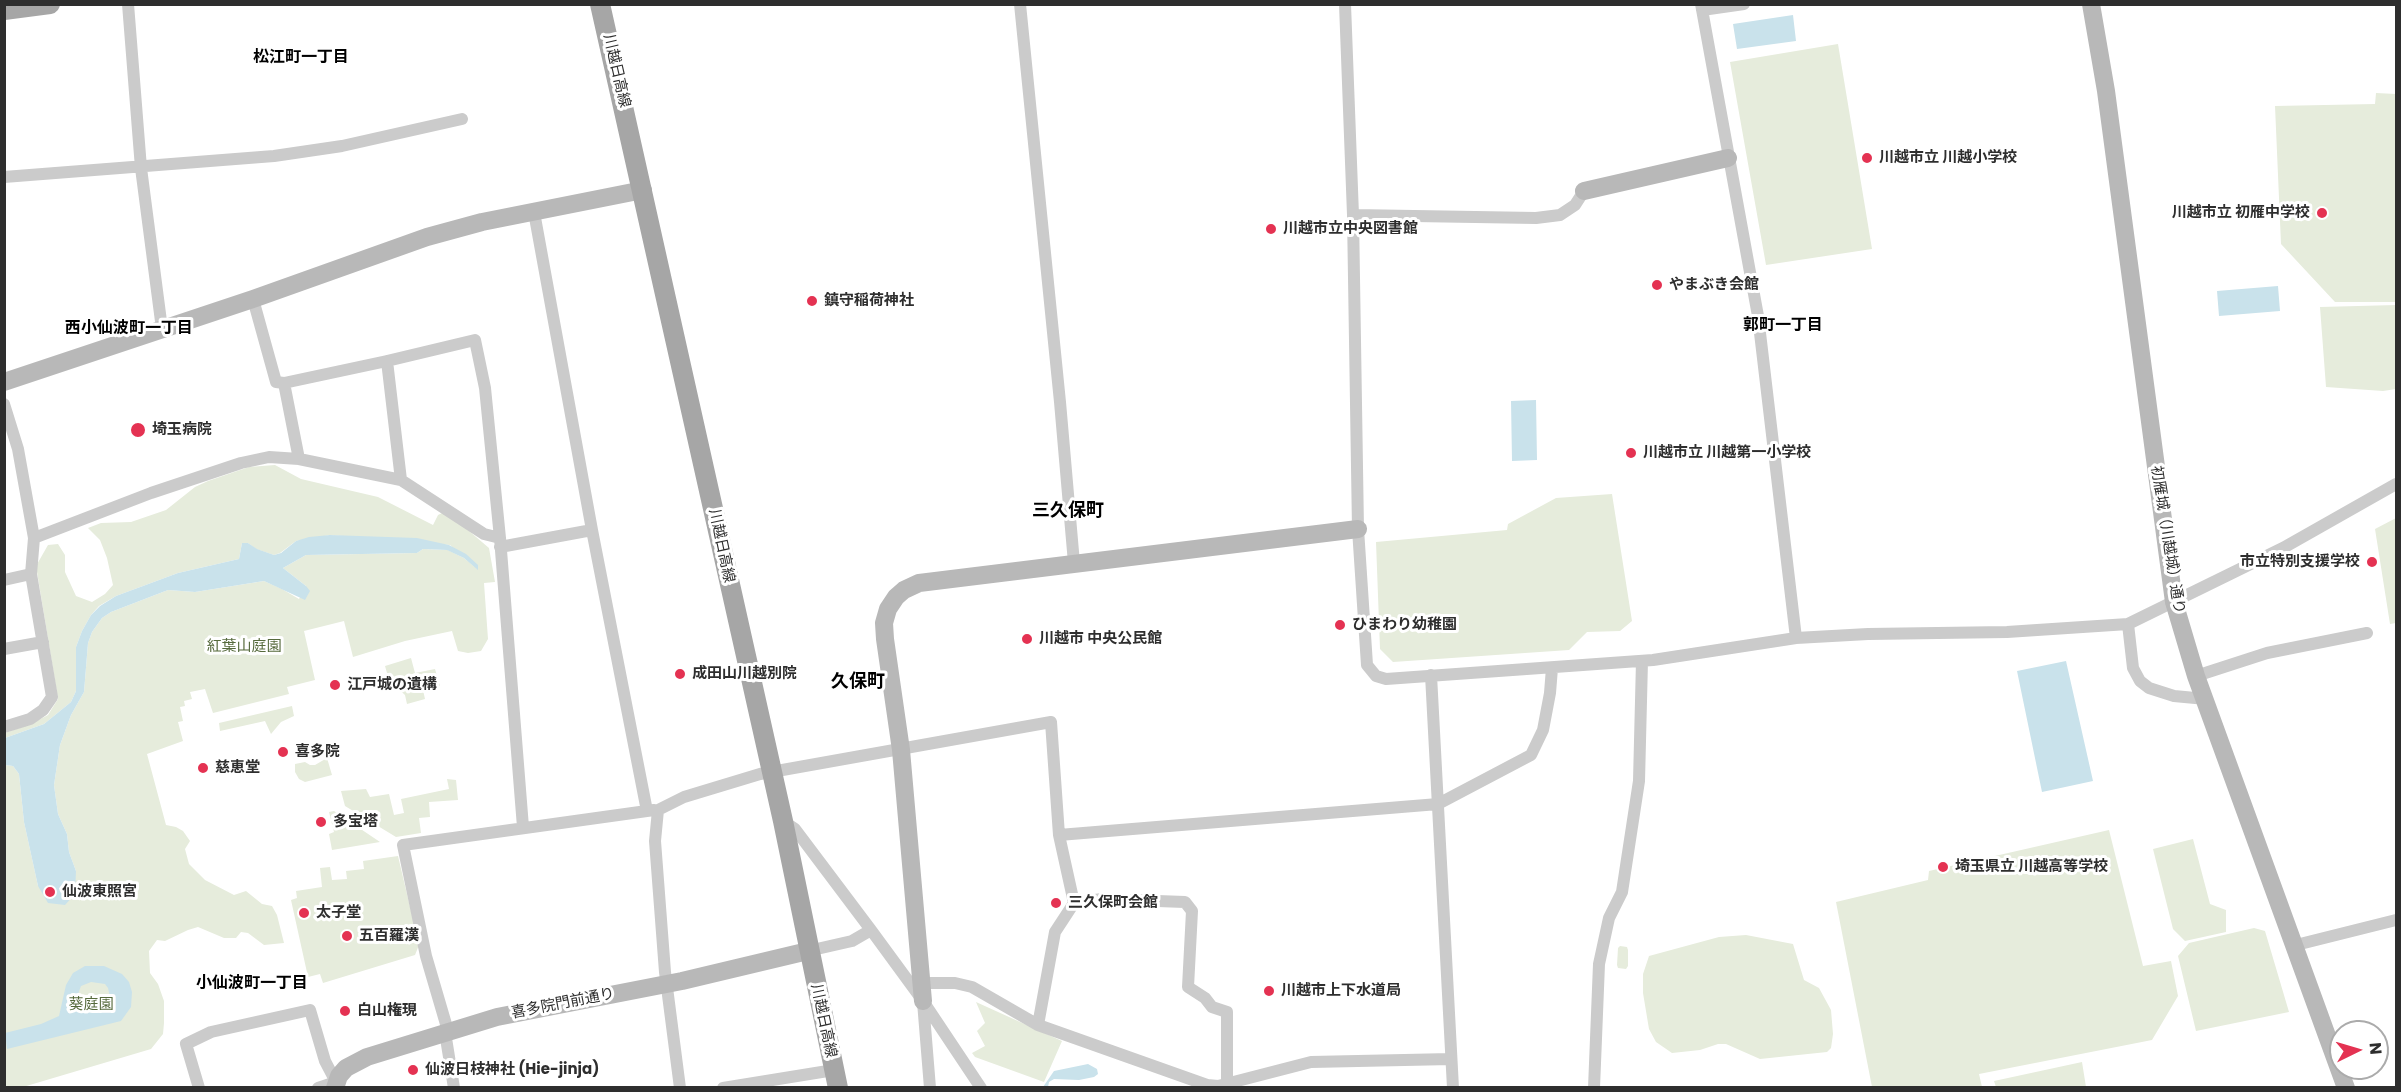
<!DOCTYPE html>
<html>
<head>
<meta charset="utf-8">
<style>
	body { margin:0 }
	#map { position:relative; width:2401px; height:1092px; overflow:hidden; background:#fff; font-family:Poppins,sans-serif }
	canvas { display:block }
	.frame { position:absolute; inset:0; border:6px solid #2e2e2e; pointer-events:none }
	.north { position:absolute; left:2329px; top:1020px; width:60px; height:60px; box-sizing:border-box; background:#fff; border:2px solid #ababab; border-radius:50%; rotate:85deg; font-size:16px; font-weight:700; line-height:24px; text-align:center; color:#2e2e2e }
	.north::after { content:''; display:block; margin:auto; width:21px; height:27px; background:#e43252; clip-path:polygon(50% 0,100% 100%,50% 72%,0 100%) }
</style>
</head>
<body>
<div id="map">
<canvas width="2401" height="1092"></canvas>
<div class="frame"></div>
<div class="north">N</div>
</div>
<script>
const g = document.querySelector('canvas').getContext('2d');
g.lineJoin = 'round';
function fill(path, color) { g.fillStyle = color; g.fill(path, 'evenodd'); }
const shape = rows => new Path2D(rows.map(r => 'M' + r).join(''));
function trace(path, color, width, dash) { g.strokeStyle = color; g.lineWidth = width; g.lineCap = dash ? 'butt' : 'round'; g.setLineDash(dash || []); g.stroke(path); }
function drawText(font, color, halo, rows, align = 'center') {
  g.font = font + ' Poppins,"Noto Sans JP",sans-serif'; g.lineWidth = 6; g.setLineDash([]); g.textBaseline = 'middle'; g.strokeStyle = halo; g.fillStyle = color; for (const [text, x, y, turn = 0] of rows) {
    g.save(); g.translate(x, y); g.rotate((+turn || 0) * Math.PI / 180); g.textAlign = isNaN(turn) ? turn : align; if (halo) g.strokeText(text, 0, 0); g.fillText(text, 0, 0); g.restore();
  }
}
fill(shape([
	[1838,44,1872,249,1766,265,1730,62],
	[2376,93,2396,94,2396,302,2335,302,2281,244,2275,106,2375,104],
	[2396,305,2396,389,2383,391,2326,387,2320,307],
	[275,465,301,479,378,497,433,525,438,515,442,513,462,525,489,548,495,582,484,583,488,639,481,651,468,653,458,651,452,631,405,641,353,657,344,621,304,631,315,680,287,687,289,694,213,713,205,689,190,692,192,699,184,701,185,706,180,707,183,721,178,722,183,741,147,754,166,825,176,827,183,831,190,841,185,849,189,864,205,880,234,895,246,891,262,904,272,906,277,915,284,943,264,945,248,933,241,932,236,938,224,938,198,927,188,930,165,941,157,940,149,951,150,973,158,984,164,1001,164,1023,163,1034,151,1049,23,1087,5,1087,5,765,13,766,19,774,24,822,38,886,76,871,69,852,67,834,58,814,54,785,60,745,71,715,84,692,88,643,92,632,102,618,111,612,168,590,195,592,264,581,282,589,299,599,306,586,283,568,306,555,417,553,423,549,448,550,464,558,477,569,450,545,330,535,296,541,280,553,274,555,256,549,248,543,242,543,239,559,178,573,116,596,99,606,91,615,82,631,76,647,76,691,71,702,44,724,5,738,5,733,31,724,48,715,58,699,36,566,48,545,58,544,65,555,65,572,76,596,92,602,105,594,113,585,107,558,100,540,88,528,101,523,131,522,166,510,195,487,208,481,249,467],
	[1612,494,1632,621,1620,631,1587,632,1569,650,1393,662,1380,649,1376,542,1507,530,1508,524,1556,498],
	[2396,518,2396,623,2390,624,2375,529],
	[411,658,415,673,435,669,440,686,423,690,425,699,407,704,405,695,389,680,385,666],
	[292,706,294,716,281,722,271,734,265,721,220,731,219,723],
	[327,758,332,775,305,782,299,779,295,772,295,764,305,762,310,765,315,765],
	[447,779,456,780,458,800,429,802,430,817,419,818,421,833,396,837,345,806,341,791,366,789,370,797,389,794,394,815,404,813,401,799,449,789],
	[334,811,380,842,332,850,329,834,334,832,329,812],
	[2109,830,2143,966,2171,961,2178,996,2152,1040,1979,1074,1982,1087,1872,1087,1836,902,1928,880,1929,871],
	[2193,839,2210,904,2226,910,2226,932,2185,941,2173,929,2153,849],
	[398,856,419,945,415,955,323,983,320,974,308,977,291,900,297,898,296,891,322,887,320,868,330,867,332,880,347,879,346,871,364,869,363,861],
	[2254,928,2265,931,2289,1012,2196,1031,2178,956,2189,943],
	[1746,935,1793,944,1804,980,1819,988,1831,1010,1833,1034,1831,1048,1827,1052,1760,1059,1726,1044,1718,1044,1700,1050,1672,1053,1656,1042,1649,1029,1643,993,1643,974,1649,956,1719,937],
	[1620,946,1627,947,1628,950,1628,966,1626,969,1618,968,1617,965,1618,948],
	[976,1002,1062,1041,1044,1082,975,1057,972,1053,985,1046,977,1031,985,1023],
	[2082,1062,2086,1087,1996,1087,1994,1081]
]), '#e6ecdc');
fill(shape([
	[1793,15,1796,41,1737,49,1733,24],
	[2278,286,2280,311,2219,316,2217,291],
	[1536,400,1537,460,1512,461,1511,401],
	[330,535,417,538,449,545,466,554,478,565,478,570,464,558,447,550,423,549,417,553,306,555,283,568,306,586,310,591,305,600,264,581,195,592,168,590,111,612,102,618,92,632,88,643,84,692,71,715,60,745,54,785,58,814,67,834,69,852,76,871,75,894,65,905,48,903,38,886,24,822,19,774,13,766,5,765,5,738,44,724,71,702,76,691,76,647,82,631,91,615,100,606,116,596,178,573,239,559,242,543,248,543,257,549,274,555,281,553,296,541,309,537],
	[2066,661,2093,781,2042,792,2017,671],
	[85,966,104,966,122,974,129,982,132,992,131,1007,121,1021,7,1049,5,1033,41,1024,59,1016,66,985,73,973],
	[91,982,105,984,108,988,110,997,105,1007,94,1010,81,1009,77,1003,78,994,81,986],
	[1088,1064,1097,1069,1098,1074,1094,1077,1079,1080,1054,1079,1049,1082,1048,1087,1043,1087,1054,1071]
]), '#c9e2eb');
trace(shape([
	[128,4,141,168,162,329],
	[1020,4,1060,402,1074,563],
	[1345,4,1353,215,1358,529,1367,665,1376,676,1386,679,1653,660,1796,638,1868,634,2007,632,2128,624,2283,548,2396,484],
	[1701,4,1758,316,1796,638],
	[1702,10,1744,4],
	[4,177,274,156,342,146,462,119],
	[534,212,592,530,647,811],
	[1353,215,1536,218,1560,215,1575,205,1584,191],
	[253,299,276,382,284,383,387,361,475,340,485,388,500,538],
	[387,361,401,480],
	[284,383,299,459],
	[4,404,18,449,34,538,31,574,52,697,43,710,30,719,4,727],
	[34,538,151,493,241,463,269,457,299,459,401,480,484,534,500,538,523,827],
	[500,547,592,530],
	[4,580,31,574],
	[2128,624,2133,668,2140,681,2149,688,2174,696,2206,699],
	[4,649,43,642],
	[1431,675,1453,1088],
	[2196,676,2267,653,2367,633],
	[783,821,795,829,871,930,923,1001,981,1088],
	[1059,835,1438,804,1531,755,1543,730,1550,693,1552,668],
	[1074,903,1102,899,1185,902,1192,911,1188,987,1205,998,1212,1007,1227,1012,1227,1083],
	[2296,945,2396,920],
	[808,951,852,941,871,930],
	[921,983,955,983,972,987,1038,1025,1207,1085,1218,1086,1311,1062,1451,1059],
	[923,1002,930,1088],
	[448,1031,426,956,403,845,654,810],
	[445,1032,454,1088],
	[199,1088,186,1044,211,1032,310,1010,325,1061,336,1082,318,1088],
	[680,1088,665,972,655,841,658,810,684,797,760,774,1051,722,1059,835,1074,903,1055,932,1038,1025],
	[723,1088,834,1070],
	[1594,1088,1599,964,1609,918,1622,892,1639,781,1642,661]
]), '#cbcbcb', 12);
trace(shape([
	[2091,4,2106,91,2174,602,2196,676,2346,1088],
	[1584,191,1728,158],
	[4,382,253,299,427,237,482,222,643,190],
	[923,1001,901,750,885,639,884,623,888,609,896,597,904,590,919,583,1358,529],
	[335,1088,339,1076,346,1068,367,1057,497,1017,682,981,808,951]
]), '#b8b8b8', 18);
trace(shape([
	[600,4,783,821,838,1088],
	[4,10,50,4]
]), '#a6a6a6', 20);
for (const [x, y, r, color] of [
	[1867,158,6,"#e43252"],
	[2322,213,6,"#e43252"],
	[1271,229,6,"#e43252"],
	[1657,285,6,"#e43252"],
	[812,301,6,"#e43252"],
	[138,430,8,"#e43252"],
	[1631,453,6,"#e43252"],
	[2372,562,6,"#e43252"],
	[1340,625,6,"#e43252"],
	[1027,639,6,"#e43252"],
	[680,674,6,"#e43252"],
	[335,685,6,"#e43252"],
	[283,752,6,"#e43252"],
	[203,768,6,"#e43252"],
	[321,822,6,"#e43252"],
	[1943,867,6,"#e43252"],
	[50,892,6,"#e43252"],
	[1056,903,6,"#e43252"],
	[304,913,6,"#e43252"],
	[347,936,6,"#e43252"],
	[1269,991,6,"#e43252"],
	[345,1011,6,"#e43252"],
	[413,1070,6,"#e43252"]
]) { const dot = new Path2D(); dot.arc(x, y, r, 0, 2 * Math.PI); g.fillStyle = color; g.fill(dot); trace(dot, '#fff', 2); }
drawText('15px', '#2e2e2e', '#fff', [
	["川越日高線",616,71,77],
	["初雁城（川越城）通り",2167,540,81],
	["川越日高線",721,546,78],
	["喜多院門前通り",563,1004,-11],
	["川越日高線",823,1021,78]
]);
drawText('bold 15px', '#2e2e2e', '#fff', [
	["川越市立 川越小学校",1879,158],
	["川越市立 初雁中学校",2310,213,"right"],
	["川越市立中央図書館",1283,229],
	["やまぶき会館",1669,285],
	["鎮守稲荷神社",824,301],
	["埼玉病院",152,430],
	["川越市立 川越第一小学校",1643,453],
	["市立特別支援学校",2360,562,"right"],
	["ひまわり幼稚園",1352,625],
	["川越市 中央公民館",1039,639],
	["成田山川越別院",692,674],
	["江戸城の遺構",347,685],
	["喜多院",295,752],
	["慈恵堂",215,768],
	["多宝塔",333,822],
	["埼玉県立 川越高等学校",1955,867],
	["仙波東照宮",62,892],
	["三久保町会館",1068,903],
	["太子堂",316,913],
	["五百羅漢",359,936],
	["川越市上下水道局",1281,991],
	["白山権現",357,1011],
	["仙波日枝神社 (Hie-jinja)",425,1070]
], 'left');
drawText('15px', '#566a3c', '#fff', [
	["紅葉山庭園",244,647],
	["葵庭園",91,1005]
]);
drawText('bold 16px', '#000', '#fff', [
	["松江町一丁目",301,58],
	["郭町一丁目",1783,326],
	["西小仙波町一丁目",129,329],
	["小仙波町一丁目",252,984]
]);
drawText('bold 18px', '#000', '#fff', [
	["三久保町",1068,511],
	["久保町",858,682]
]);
</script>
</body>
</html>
